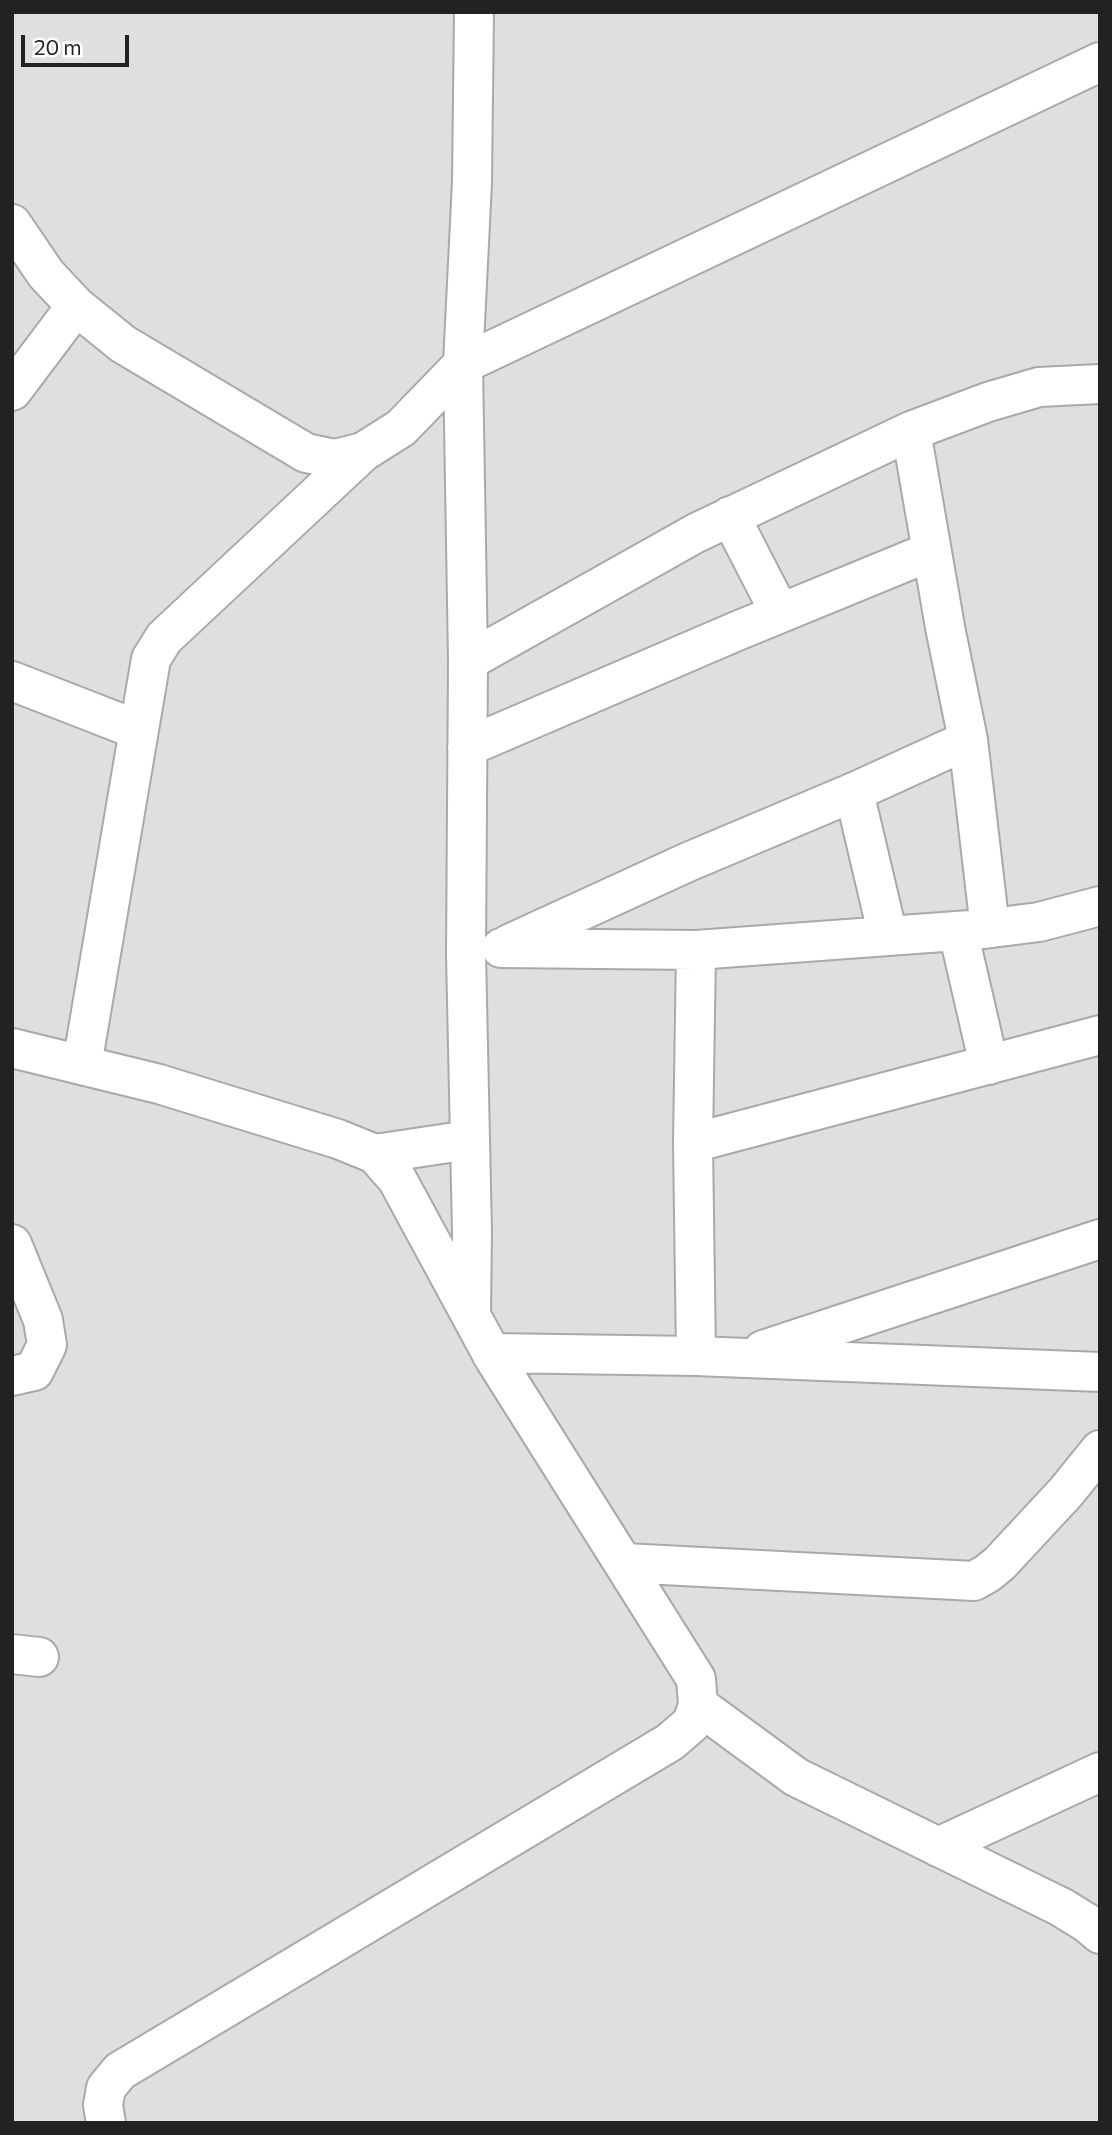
<!DOCTYPE html>
<html>
<head>
<meta charset="utf-8">
<style>
	body { margin:0 }
	#map { position:relative; width:1112px; height:2135px; overflow:hidden; background:#f2efe9; font-family:Commissioner,sans-serif }
	canvas { display:block }
	.frame { position:absolute; inset:0; border:14px solid #222; pointer-events:none }
	.scale { position:absolute; left:21px; top:35px; width:108px; height:32px; box-sizing:border-box; border:4px solid #222; border-top:0; padding-left:9px; font-size:21px; line-height:24px; white-space:nowrap; color:#222; -webkit-text-stroke:5px #fff; paint-order:stroke }
</style>
</head>
<body>
<div id="map">
<canvas width="1112" height="2135"></canvas>
<div class="frame"></div>
<div class="scale">20 m</div>
</div>
<script>
const g = document.querySelector('canvas').getContext('2d');
g.lineJoin = 'round';
function fill(path, color) { g.fillStyle = color; g.fill(path, 'evenodd'); }
const shape = rows => new Path2D(rows.map(r => 'M' + r).join(''));
function trace(path, color, width, dash) { g.strokeStyle = color; g.lineWidth = width; g.lineCap = dash ? 'butt' : 'round'; g.setLineDash(dash || []); g.stroke(path); }
fill(shape([
	[12,12,1100,12,1100,2123,12,2123]
]), '#e0dfdf');
const minor = shape([
	[12,224,46,274,76,306,123,344,306,453,335,459,363,452,401,428,463,364,1100,62],
	[12,391,76,306],
	[911,431,945,627,968,740,990,928],
	[730,516,780,613],
	[468,661,463,364,472,182,474,12],
	[12,681,138,730],
	[467,747,737,631,932,551],
	[854,792,888,936],
	[958,931,989,1065],
	[509,944,688,862,854,792,968,740],
	[501,948,696,950,984,929,1039,922,1100,906],
	[12,1048,159,1084,338,1139,375,1154,397,1179,494,1358,696,1679,698,1705,692,1723,670,1742,120,2071,106,2088,103,2105,106,2123],
	[82,1065,151,659,164,638,363,452],
	[693,1143,1100,1035],
	[375,1154,469,1140],
	[12,1244,43,1320,47,1345,34,1371,12,1376],
	[471,1313,472,1232,466,954,468,661,696,533,911,431,988,402,1039,387,1100,384],
	[763,1350,1100,1239],
	[491,1353,696,1356,1100,1372],
	[696,1356,693,1143,696,950],
	[624,1563,974,1581,988,1573,1000,1563,1066,1492,1100,1450],
	[12,1654,39,1657],
	[698,1705,796,1777,1061,1907,1087,1923,1100,1934],
	[938,1847,1100,1772]
]);
trace(minor, '#a9a9a9', 42);
trace(minor, '#fff', 38);
</script>
</body>
</html>
